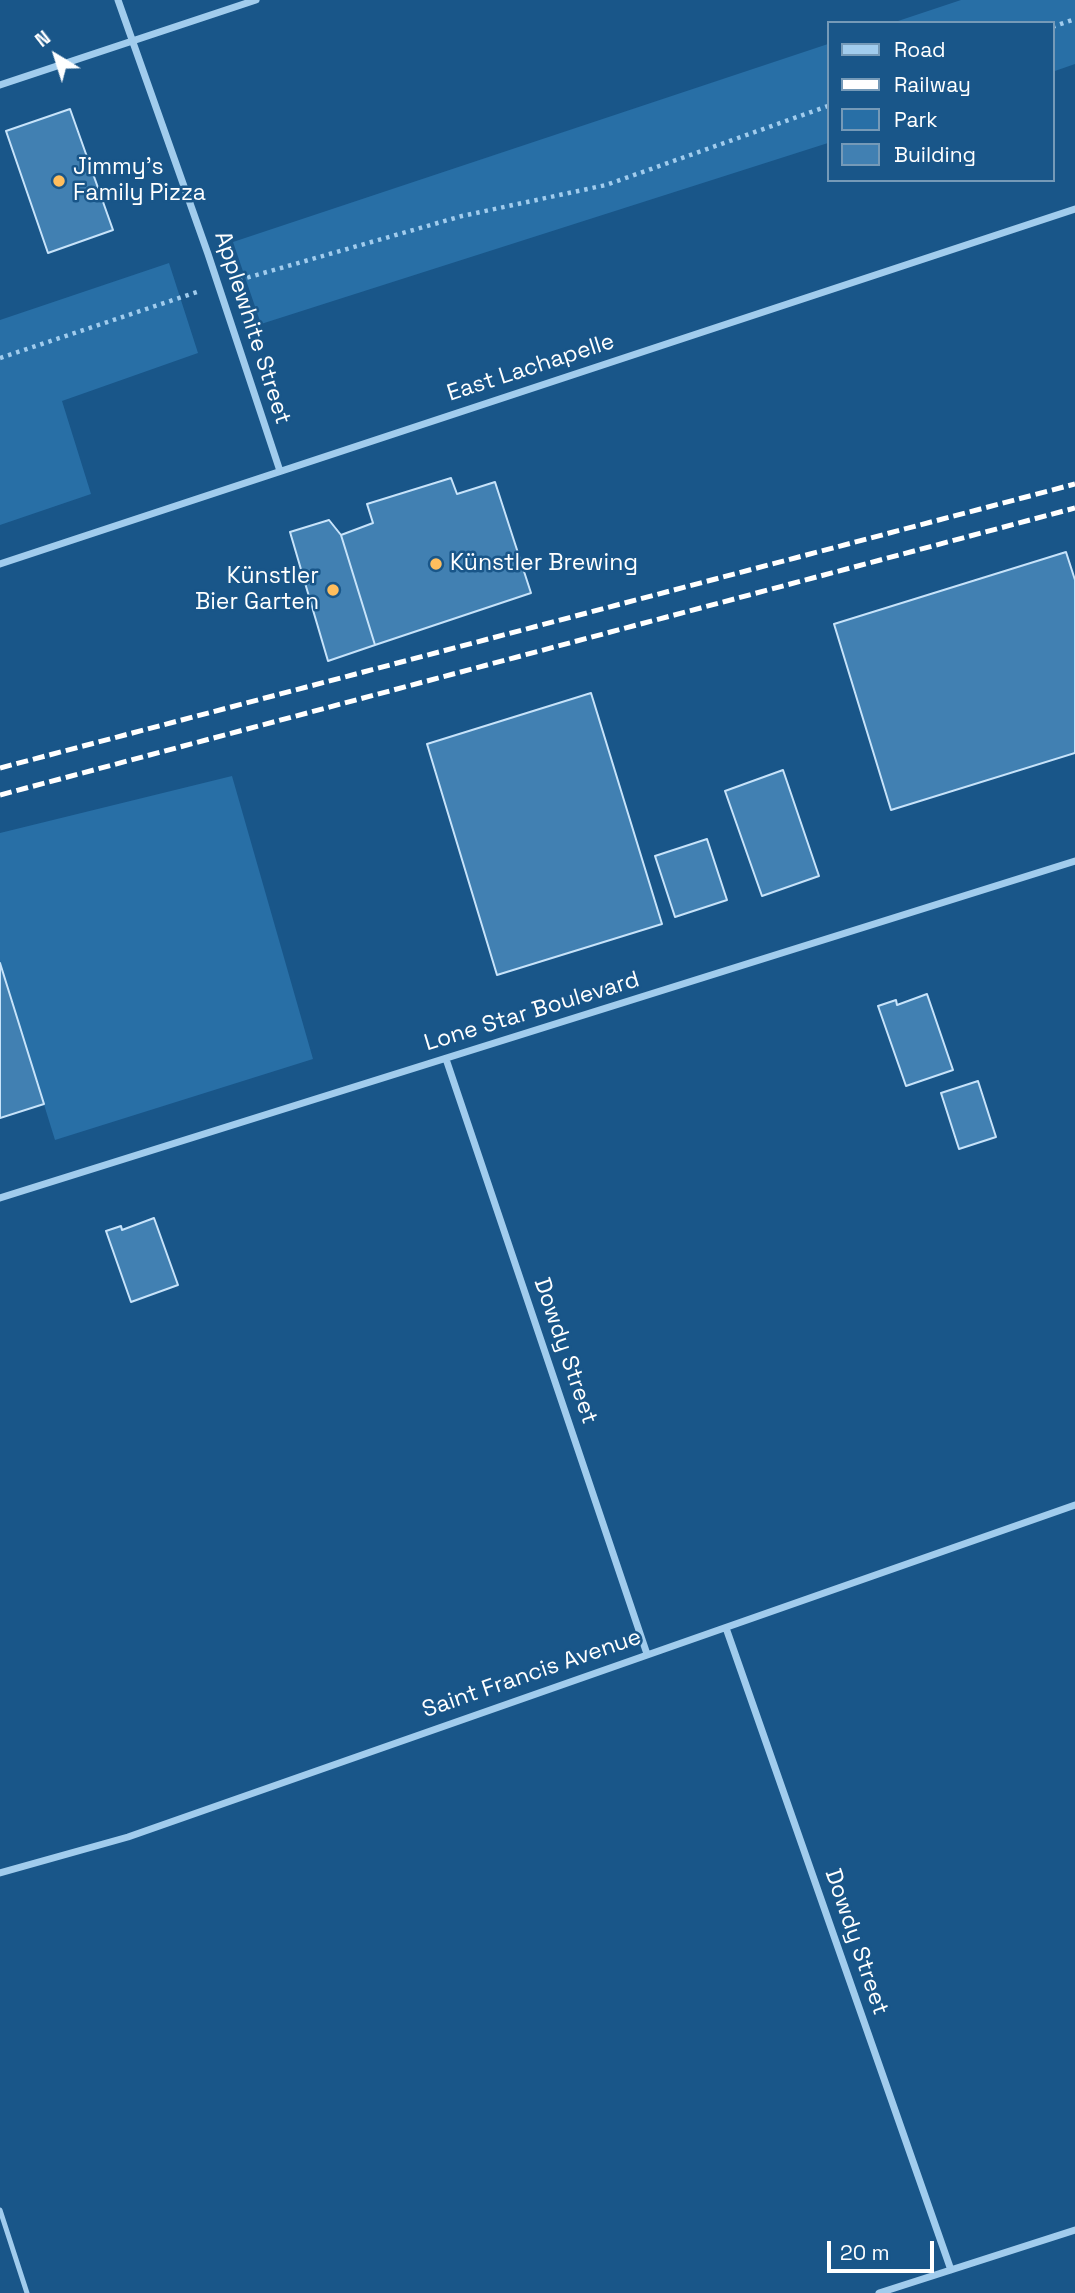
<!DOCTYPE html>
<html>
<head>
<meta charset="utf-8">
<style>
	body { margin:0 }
	#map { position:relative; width:1075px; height:2293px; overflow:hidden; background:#195689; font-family:"Space Grotesk",sans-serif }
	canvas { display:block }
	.legend { position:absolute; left:827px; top:21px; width:228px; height:161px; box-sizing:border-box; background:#195689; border:2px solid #759ab8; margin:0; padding:9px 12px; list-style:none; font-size:21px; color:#fff }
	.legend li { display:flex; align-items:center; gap:14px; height:35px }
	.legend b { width:35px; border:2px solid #759ab8 }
	.north { position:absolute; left:21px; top:21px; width:70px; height:70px; -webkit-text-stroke:5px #195689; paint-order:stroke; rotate:322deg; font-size:19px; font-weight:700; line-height:28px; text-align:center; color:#fff }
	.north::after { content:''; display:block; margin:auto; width:24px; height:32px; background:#fff; clip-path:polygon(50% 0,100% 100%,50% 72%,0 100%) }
	.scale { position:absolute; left:827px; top:2241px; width:107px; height:32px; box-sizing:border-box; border:4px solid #fff; border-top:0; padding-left:9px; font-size:21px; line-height:24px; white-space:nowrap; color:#fff; -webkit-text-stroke:5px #195689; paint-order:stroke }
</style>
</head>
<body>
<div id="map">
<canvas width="1075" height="2293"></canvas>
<ul class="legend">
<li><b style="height:9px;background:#a1cced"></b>Road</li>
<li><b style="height:9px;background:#fff"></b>Railway</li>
<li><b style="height:19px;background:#286fa6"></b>Park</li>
<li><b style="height:19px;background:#4180b2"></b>Building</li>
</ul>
<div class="north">N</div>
<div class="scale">20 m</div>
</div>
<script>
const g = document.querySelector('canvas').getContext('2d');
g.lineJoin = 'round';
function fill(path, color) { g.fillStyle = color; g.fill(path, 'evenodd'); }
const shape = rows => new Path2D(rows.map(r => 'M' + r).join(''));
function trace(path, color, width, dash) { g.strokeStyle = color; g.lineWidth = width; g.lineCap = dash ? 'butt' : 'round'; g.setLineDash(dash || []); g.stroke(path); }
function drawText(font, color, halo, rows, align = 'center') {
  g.font = font + ' "Space Grotesk",sans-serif'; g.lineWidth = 5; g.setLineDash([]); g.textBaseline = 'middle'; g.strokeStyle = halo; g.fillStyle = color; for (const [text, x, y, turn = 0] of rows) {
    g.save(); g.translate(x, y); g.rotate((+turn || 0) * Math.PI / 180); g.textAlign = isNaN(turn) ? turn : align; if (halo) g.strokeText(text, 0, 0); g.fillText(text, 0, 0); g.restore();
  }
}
fill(shape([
	[961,0,1075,0,1075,64,1052,72,1052,23,892,23],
	[828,44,828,143,261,324,233,242],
	[169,263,198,353,62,401,91,494,0,525,0,320],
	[232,776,313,1059,55,1140,0,963,0,833]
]), '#286fa6');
const building = shape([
	[70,109,113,230,48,253,6,131,70,109],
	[451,478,457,494,495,482,531,593,375,645,341,535,373,523,367,504,451,478],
	[329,520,341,535,375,645,328,661,290,532,329,520],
	[1066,552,1075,580,1075,753,891,810,834,624,1066,552],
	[591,693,662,924,497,975,427,744,591,693],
	[783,770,819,876,762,896,725,791,783,770],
	[707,839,727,900,675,917,655,856,707,839],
	[0,963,44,1104,0,1118,0,963],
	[927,994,953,1070,906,1086,878,1006,896,1000,897,1005,927,994],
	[978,1081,996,1137,959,1149,941,1093,978,1081],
	[154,1218,178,1285,131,1302,106,1231,121,1226,122,1230,154,1218]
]);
fill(building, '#4180b2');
trace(building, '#c7e3fa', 2);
trace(shape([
	[1052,27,1075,19],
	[239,280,462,216,606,185,828,106],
	[0,358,200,291]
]), '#a1cced', 4.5, [3.5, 5]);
trace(shape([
	[0,2210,27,2293]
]), '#a1cced', 5);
trace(shape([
	[118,0,208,254,280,471],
	[0,85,256,0],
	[0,564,1075,209],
	[446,1059,647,1654],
	[0,1198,1075,861],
	[726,1628,951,2270],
	[0,1873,128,1837,1075,1505],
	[879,2293,1075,2230]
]), '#a1cced', 7);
trace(shape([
	[0,768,1075,484],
	[0,795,1075,508]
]), '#fff', 5, [12, 5]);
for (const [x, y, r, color] of [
	[59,181,7,"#ffbe5d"],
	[436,564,7,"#ffbe5d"],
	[333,590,7,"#ffbe5d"]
]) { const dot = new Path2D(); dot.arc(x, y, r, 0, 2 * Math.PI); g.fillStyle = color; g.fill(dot); trace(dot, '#195689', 2.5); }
drawText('23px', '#fff', '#195689', [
	["Jimmy's",73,168],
	["Family Pizza",73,194],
	["Künstler Brewing",450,564],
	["Künstler",319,577,"right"],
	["Bier Garten",319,603,"right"]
], 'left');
drawText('23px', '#fff', '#195689', [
	["Applewhite Street",252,328,72],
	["East Lachapelle",531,368,-18],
	["Lone Star Boulevard",532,1012,-17],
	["Dowdy Street",565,1351,71],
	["Saint Francis Avenue",532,1674,-19],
	["Dowdy Street",856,1942,71]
]);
</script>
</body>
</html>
